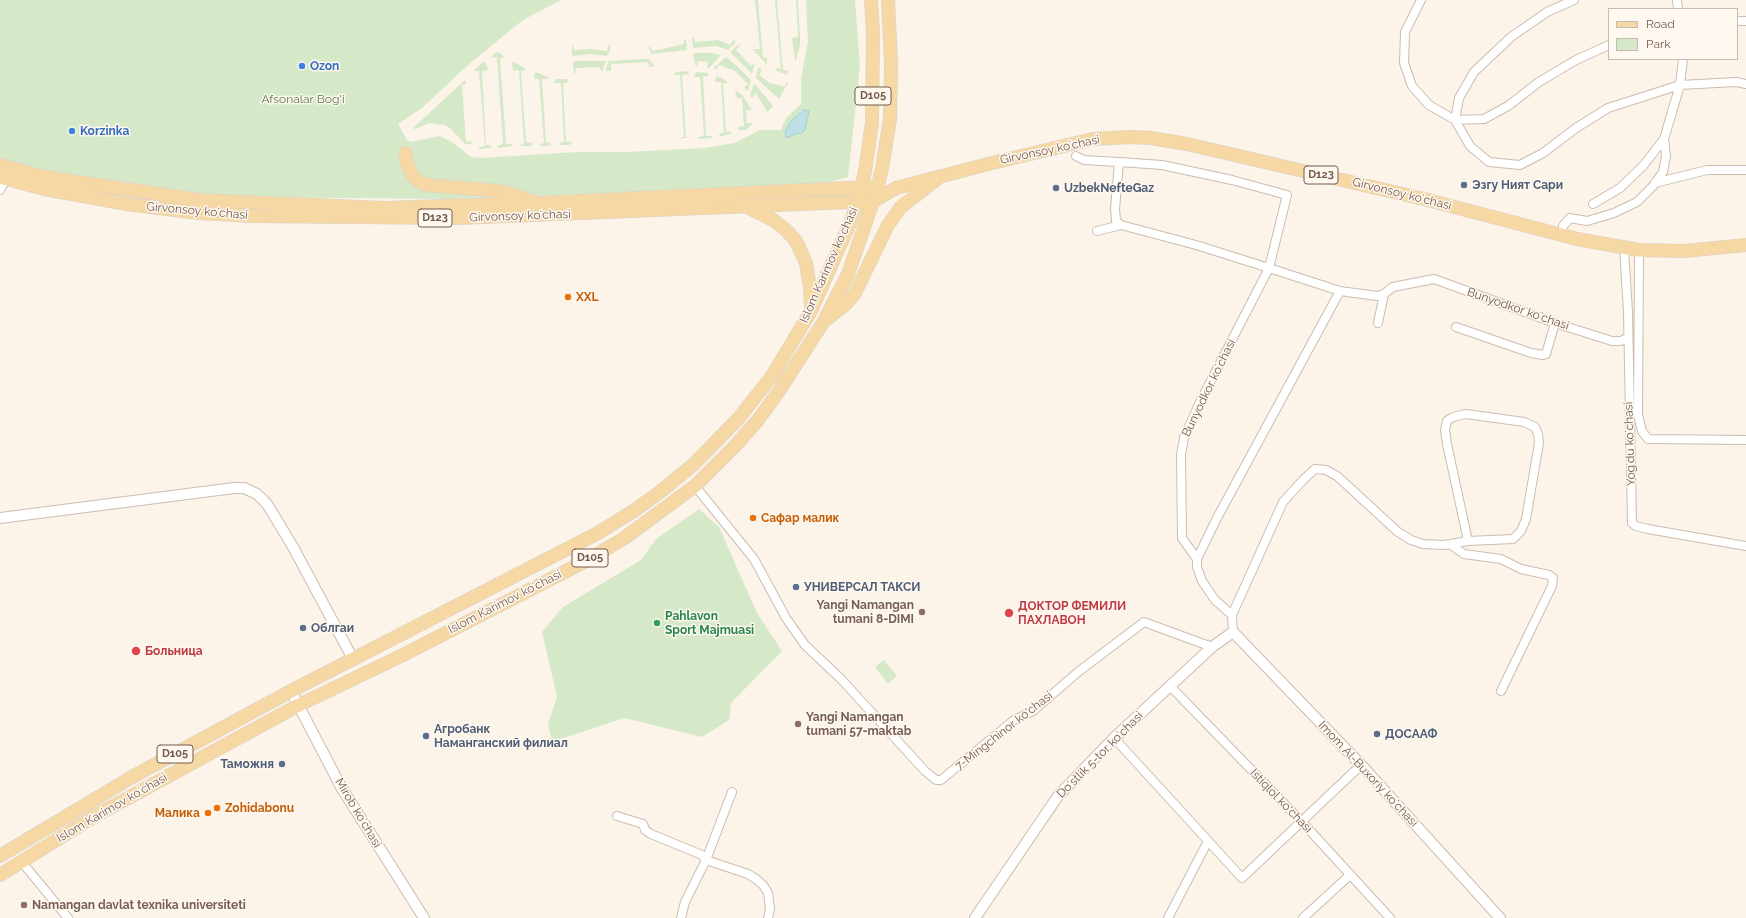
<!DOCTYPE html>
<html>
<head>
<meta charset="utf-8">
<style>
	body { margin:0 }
	#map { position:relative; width:1746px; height:918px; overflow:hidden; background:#fcf4e9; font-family:Raleway,sans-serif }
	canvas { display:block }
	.legend { position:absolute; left:1608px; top:8px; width:130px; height:52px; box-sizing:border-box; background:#fef8f0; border:1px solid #c7baaf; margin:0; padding:5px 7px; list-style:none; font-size:12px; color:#755c4e }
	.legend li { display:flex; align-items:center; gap:8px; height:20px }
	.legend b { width:20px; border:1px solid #c7baaf }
</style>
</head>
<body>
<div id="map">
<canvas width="1746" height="918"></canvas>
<ul class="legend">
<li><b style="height:5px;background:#f6d8a5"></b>Road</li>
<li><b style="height:11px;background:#d5e9c8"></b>Park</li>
</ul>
</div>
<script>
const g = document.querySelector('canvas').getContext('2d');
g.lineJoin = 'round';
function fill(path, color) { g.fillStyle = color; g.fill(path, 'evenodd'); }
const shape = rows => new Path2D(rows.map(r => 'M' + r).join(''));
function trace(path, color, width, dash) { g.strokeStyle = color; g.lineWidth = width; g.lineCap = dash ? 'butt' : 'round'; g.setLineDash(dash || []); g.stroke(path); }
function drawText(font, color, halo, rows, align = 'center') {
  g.font = font + ' Raleway,sans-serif'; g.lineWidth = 3; g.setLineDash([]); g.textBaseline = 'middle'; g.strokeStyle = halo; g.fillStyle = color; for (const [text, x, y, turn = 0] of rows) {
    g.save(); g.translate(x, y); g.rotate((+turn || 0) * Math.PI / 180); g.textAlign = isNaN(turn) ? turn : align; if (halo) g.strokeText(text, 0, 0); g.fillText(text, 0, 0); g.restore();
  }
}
fill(shape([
	[0,0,561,0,523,20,469,64,422,108,398,124,407,140,410,142,440,136,452,142,471,157,480,158,577,152,627,152,705,148,735,143,760,130,781,130,786,118,801,104,801,79,808,41,806,0,855,0,860,66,848,177,819,185,452,199,235,197,50,176,0,159],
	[755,0,758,0,763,57,767,58,767,65,753,49,760,49],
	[775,0,777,0,783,70,788,71,787,75,775,70,776,68,781,69],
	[796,0,798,0,800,36,800,46,796,60,795,61,792,38,798,37],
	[694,37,695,42,718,40,730,45,734,40,736,42,728,50,716,46,693,48,692,38],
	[684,40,686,40,687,50,652,54,648,47,650,47,653,51,684,44],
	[739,44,740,45,736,50,751,66,755,63,752,74,730,52],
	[572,45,573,45,574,50,590,49,607,51,608,45,610,45,610,51,607,56,590,54,574,56,572,55],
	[498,52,505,57,500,58,506,144,512,144,512,146,499,148,497,146,503,144,497,57,491,58,494,53],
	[693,53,712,53,721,55,709,68,707,68,708,62,698,61,697,66,695,65],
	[726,57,737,66,751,80,748,91,744,88,748,84,735,71,719,65,716,70,714,68],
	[649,59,655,66,649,67,648,62,611,64,611,71,605,71,609,61],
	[484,61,489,70,482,71,486,145,491,145,491,148,481,149,478,148,479,147,485,146,479,71,473,71],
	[573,61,606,61,602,72,599,67,576,68,575,74,574,74],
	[515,62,527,70,521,71,526,142,532,143,533,144,531,146,519,146,524,143,519,70,513,71,512,62],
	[758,67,762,70,759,75,770,83,785,87,786,82,788,83,779,99,756,78],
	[687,71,689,74,682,75,686,137,692,137,679,139,679,138,684,137,680,75,674,75,676,72],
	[535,72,548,77,548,79,542,79,546,142,551,143,551,145,545,146,540,146,539,144,544,143,539,79,534,79],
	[696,72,708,73,708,76,703,76,706,136,713,136,711,138,700,139,697,137,704,136,700,77,694,77],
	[716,76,722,78,728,83,723,83,726,132,730,131,732,133,723,136,719,136,720,133,724,133,721,82,715,82],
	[556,79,567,79,568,82,563,83,566,142,571,141,572,143,569,145,560,145,558,144,564,142,561,83,554,83],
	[465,80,466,84,462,85,466,142,471,141,472,144,465,144,452,130,445,125,429,123,415,129,413,128],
	[754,83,773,106,767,112,756,93,752,98,750,96],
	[735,90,742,95,752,110,746,110,747,123,753,123,746,130,739,130,738,127,744,126,742,98,737,98],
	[699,509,719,527,757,613,782,651,731,703,729,720,702,737,624,718,552,742,548,724,557,697,542,632,563,607,641,560,656,539],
	[884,660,897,676,888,684,875,667]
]), '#d5e9c8');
const water = shape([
	[804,110,809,111,805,130,801,134,798,133,786,138,785,131,792,120,804,110]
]);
fill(water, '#bedfe5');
trace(water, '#a5cfd6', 1);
const minor = shape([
	[1421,0,1405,32,1404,63,1412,86,1429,105,1455,120,1484,119,1508,106,1539,82,1576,60,1609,45],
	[1574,0,1547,12,1511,37,1474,72,1459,98,1455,120,1470,146,1489,162,1520,165,1543,153,1576,128,1608,108,1680,85,1736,82,1746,84],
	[1677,0,1678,9],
	[1737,21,1746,21],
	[1076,156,1084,160,1119,162,1115,209,1116,221,1121,225,1196,245,1269,268,1201,400,1184,438,1181,455,1182,538,1197,559],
	[1119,162,1162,165,1232,180,1287,195,1269,268,1340,291,1377,296,1384,294,1393,287,1434,279,1555,323,1612,341,1621,341,1627,338],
	[1655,183,1707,170,1746,170],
	[0,190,6,179],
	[1593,204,1620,188,1643,166,1664,139],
	[1097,231,1121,225],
	[1561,235,1563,226,1570,218,1587,221,1614,213,1637,202,1653,186,1663,172,1666,156,1664,139,1680,85,1683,59],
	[1624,248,1628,312,1632,523,1636,526,1648,529,1746,546],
	[1639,250,1638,415,1642,431,1648,439,1746,440],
	[1378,323,1384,294],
	[1456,327,1531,353,1543,355,1546,354,1555,323],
	[695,486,754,559,786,618,805,645,841,679,925,771,936,780,941,780,1014,720,1033,711,1078,672,1144,622,1212,647],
	[1451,545,1464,554,1501,559,1521,569,1549,575,1553,578,1552,586,1501,691],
	[1232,615,1283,502,1303,480,1315,469,1326,470,1337,476,1398,532,1411,540,1423,544,1444,545,1468,541,1513,539,1521,531,1526,519,1539,443,1538,434,1535,427,1524,422,1466,414,1453,417,1447,421,1445,430,1447,444,1468,541],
	[1233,632,1232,615,1215,600,1202,581,1197,567,1197,559,1217,518,1340,291],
	[1170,686,1302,822,1390,918],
	[1114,738,1242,878,1361,765],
	[617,816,643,824,645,830,651,834,702,855,706,860,748,874,756,879,763,885,768,893,770,909,768,918],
	[21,861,68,918],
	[681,918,685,902,706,860,732,792],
	[1168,918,1208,841],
	[1303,918,1350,875]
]);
const tertiary = shape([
	[0,518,234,488,244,488,257,494,267,504,293,547,353,659],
	[291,691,341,787,424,918],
	[975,918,1058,796,1114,738,1212,647,1233,632,1364,768,1500,918]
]);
const primary = shape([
	[405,153,408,167,415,179,426,185,489,190,510,193,533,202],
	[0,165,44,177,199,200,384,208,536,203,869,187],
	[0,177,44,189,127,204,199,213,252,216,458,218,874,201,896,188,992,163,1093,139,1131,137,1150,138,1187,144,1424,199,1577,239,1639,250,1684,251,1746,245],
	[749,208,773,220,786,230,796,241,806,263,810,288,811,307],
	[827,319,847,303,855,293,888,225,901,207,936,180],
	[0,856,132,777,291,691,598,533,635,510,660,492,694,464,738,419,772,376,811,311,851,221,858,202,865,171,872,123,873,32,871,0],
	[0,875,93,817,299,705,403,655,584,562,623,539,695,486,735,446,758,420,779,391,824,321,848,274,877,190,882,168,890,119,891,64,888,0]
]);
trace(minor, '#cdbcaf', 10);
trace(tertiary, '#cdbcaf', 12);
trace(primary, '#d8d1cd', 14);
trace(minor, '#fff', 8);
trace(tertiary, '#fff', 10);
trace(primary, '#f6d8a5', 13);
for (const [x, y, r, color] of [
	[302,66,4,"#3f7fe0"],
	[72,131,4,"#3f7fe0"],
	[1464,185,4,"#5c6f8a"],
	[1056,188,4,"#5c6f8a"],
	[568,297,4,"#e8710a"],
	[753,518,4,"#e8710a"],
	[796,587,4,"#5c6f8a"],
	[922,612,4,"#8d6e63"],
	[1009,613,5,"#e0444e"],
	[657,623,4,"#2e9e5b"],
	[303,628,4,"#5c6f8a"],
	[136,651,5,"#e0444e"],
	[798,724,4,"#8d6e63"],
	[1377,734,4,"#5c6f8a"],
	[426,736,4,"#5c6f8a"],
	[282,764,4,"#5c6f8a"],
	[217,808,4,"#e8710a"],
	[208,813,4,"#e8710a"],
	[24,905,4,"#8d6e63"]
]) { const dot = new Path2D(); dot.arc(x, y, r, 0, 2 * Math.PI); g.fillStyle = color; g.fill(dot); trace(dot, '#fef8f0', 1.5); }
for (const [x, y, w] of [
	[873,96,36],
	[1321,175,34],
	[435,218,34],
	[590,558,36],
	[175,754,36]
]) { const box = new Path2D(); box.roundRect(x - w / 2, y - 9, w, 18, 3); g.fillStyle = '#fef8f0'; g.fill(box); trace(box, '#755c4e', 1); }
drawText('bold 11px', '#755c4e', null, [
	["D105",873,96],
	["D123",1321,175],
	["D123",435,218],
	["D105",590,558],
	["D105",175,754]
]);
drawText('bold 12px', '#366cbe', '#fef8f0', [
	["Ozon",310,66],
	["Korzinka",80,131]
], 'left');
drawText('12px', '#557a46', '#fef8f0', [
	["Afsonalar Bog'i",303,99]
]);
drawText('12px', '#755c4e', '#fef8f0', [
	["Girvonsoy koʻchasi",1050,150,-12],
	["Girvonsoy koʻchasi",1402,194,14],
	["Girvonsoy koʻchasi",197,211,5],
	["Girvonsoy koʻchasi",520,216,-2],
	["Islom Karimov koʻchasi",829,265,-66],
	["Bunyodkor koʻchasi",1518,309,19],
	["Bunyodkor koʻchasi",1209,388,-64],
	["Yogʻdu koʻchasi",1630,444,-92],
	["Islom Karimov koʻchasi",505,602,-27],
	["7-Mingchinor ko'chasi",1004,731,-38],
	["Doʻstlik 5-tor koʻchasi",1100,755,-45],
	["Imom Al-Buxoriy koʻchasi",1368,774,47],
	["Istiqlol ko‘chasi",1281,801,46],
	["Islom Karimov koʻchasi",112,808,-30],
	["Mirob koʻchasi",358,813,59]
]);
drawText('bold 12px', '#4e5e75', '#fef8f0', [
	["Эзгу Ният Сари",1472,185],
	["UzbekNefteGaz",1064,188],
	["УНИВЕРСАЛ ТАКСИ",804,587],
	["Облгаи",311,628],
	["Агробанк",434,729],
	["Наманганский филиал",434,743],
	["ДОСААФ",1385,734],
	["Таможня",274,764,"right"]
], 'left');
drawText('bold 12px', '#c56008', '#fef8f0', [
	["XXL",576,297],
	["Сафар малик",761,518],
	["Zohidabonu",225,808],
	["Малика",200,813,"right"]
], 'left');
drawText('bold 12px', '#785e54', '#fef8f0', [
	["Yangi Namangan",914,605,"right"],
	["tumani 8-DIMI",914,619,"right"],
	["Yangi Namangan",806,717],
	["tumani 57-maktab",806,731],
	["Namangan davlat texnika universiteti",32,905]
], 'left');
drawText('bold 12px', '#be3a42', '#fef8f0', [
	["ДОКТОР ФЕМИЛИ",1018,606],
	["ПАХЛАВОН",1018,620],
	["Больница",145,651]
], 'left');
drawText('bold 12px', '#27864d', '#fef8f0', [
	["Pahlavon",665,616],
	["Sport Majmuasi",665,630]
], 'left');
</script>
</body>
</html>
